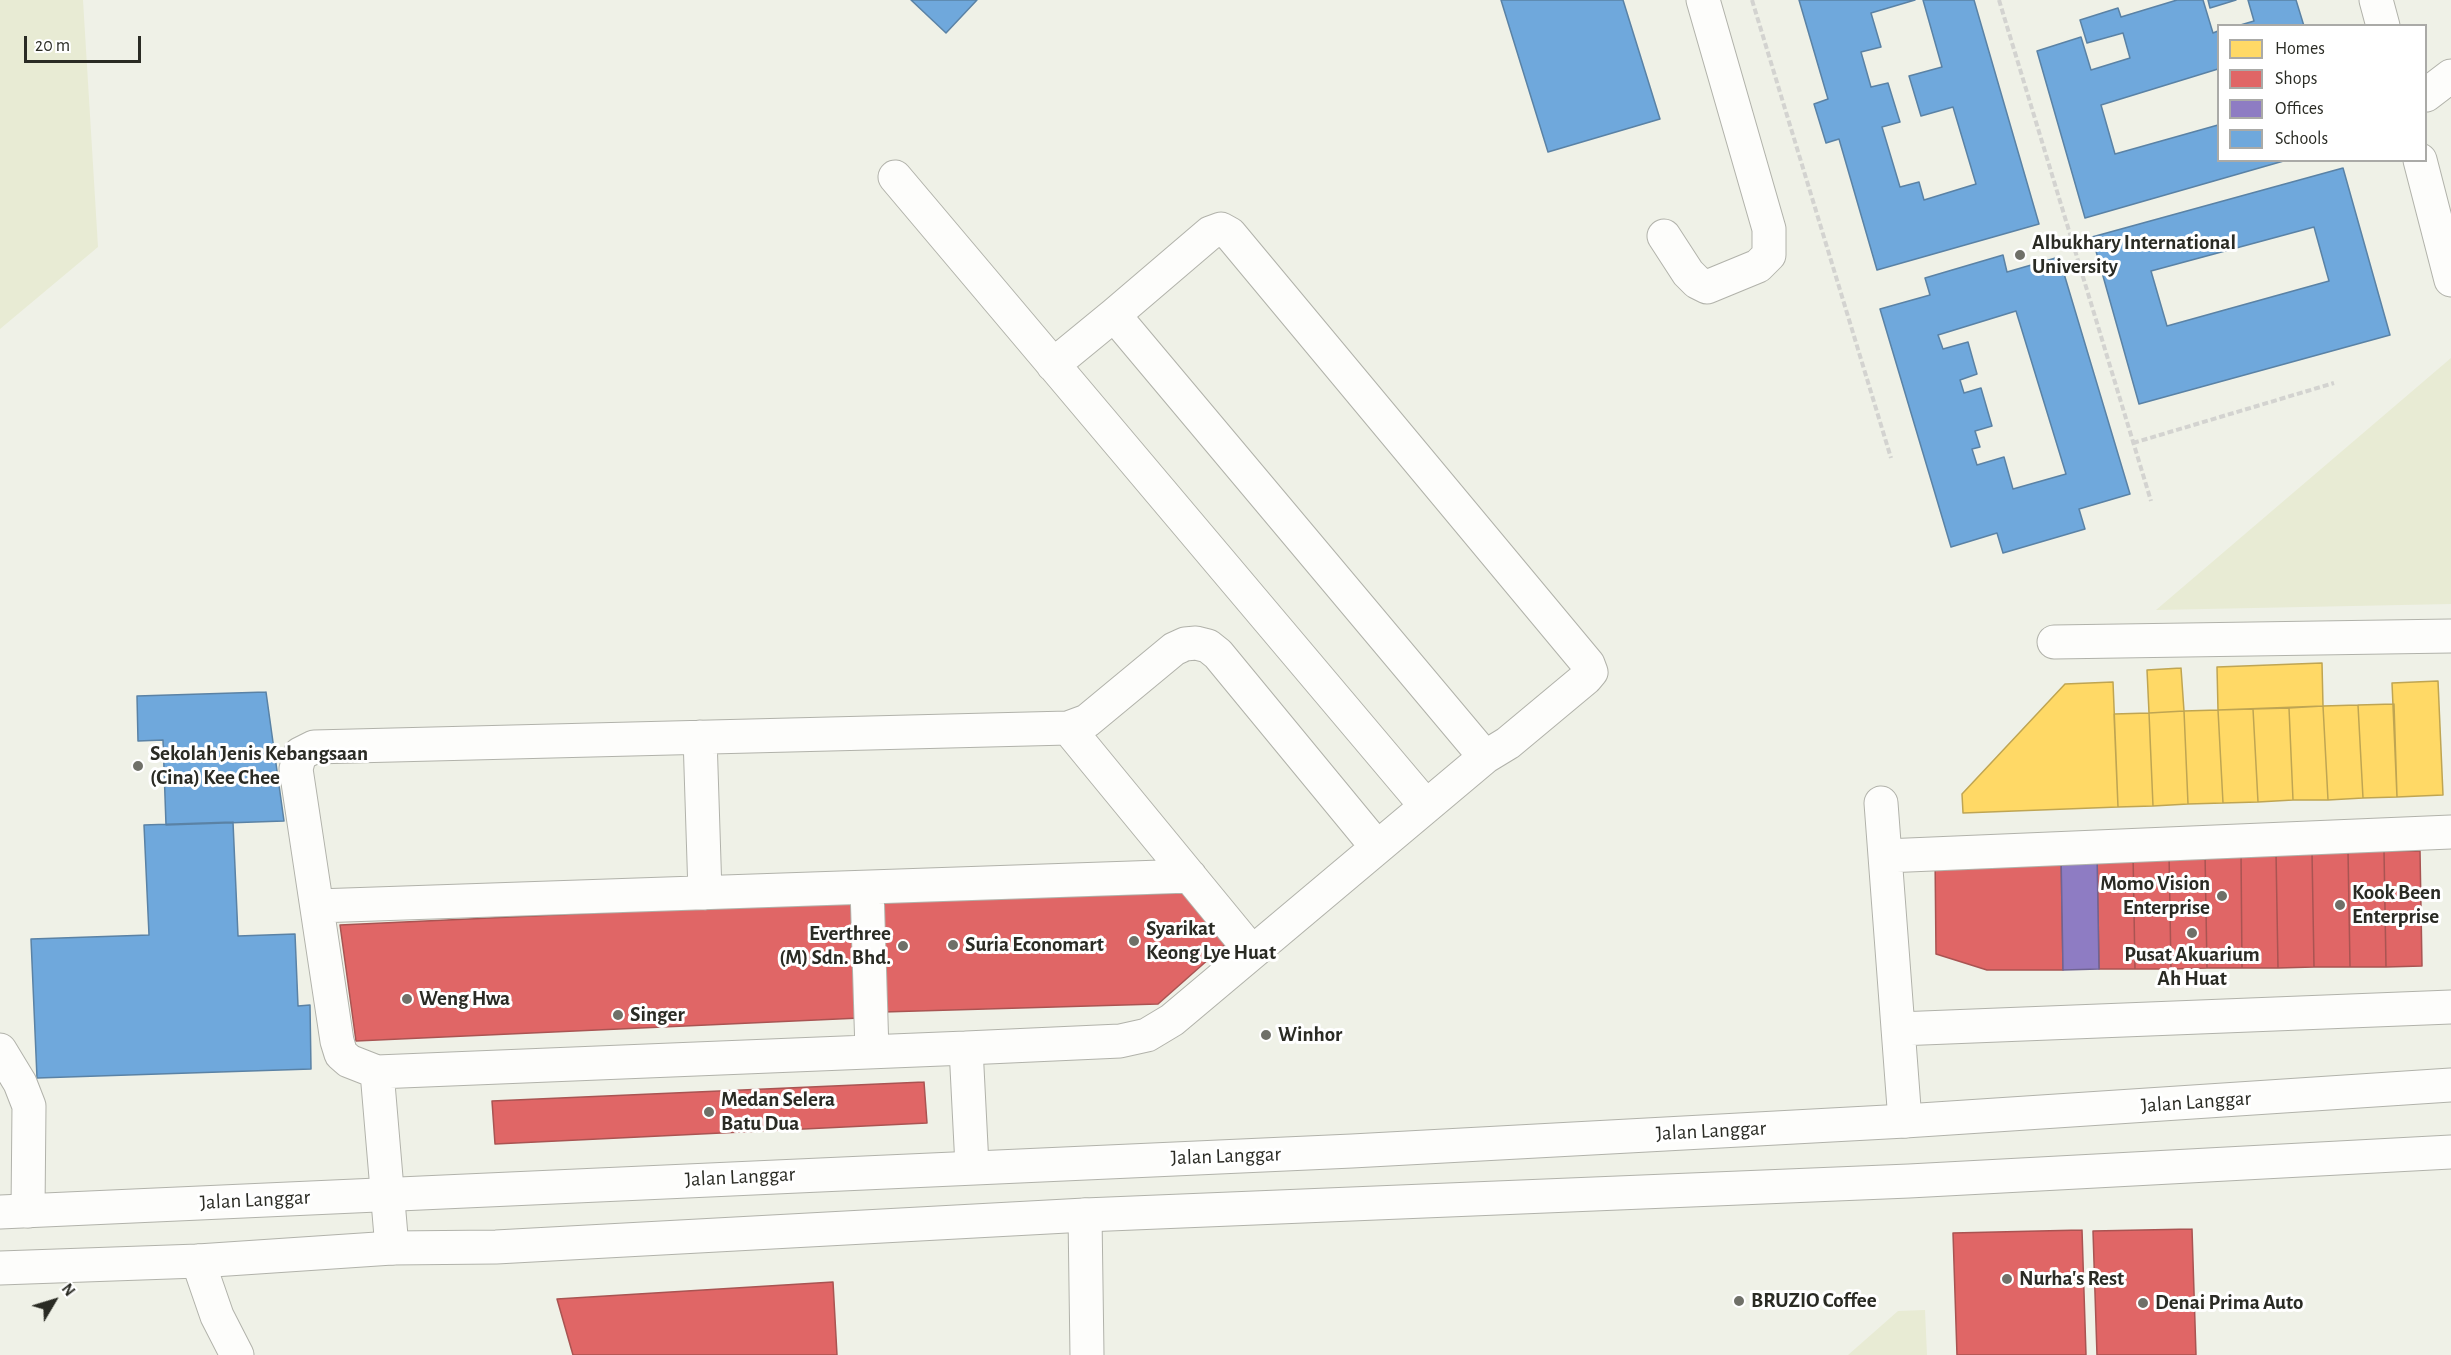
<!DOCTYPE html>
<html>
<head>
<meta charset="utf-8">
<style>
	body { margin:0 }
	#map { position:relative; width:2451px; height:1355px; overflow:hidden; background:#eff1e7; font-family:"Alegreya Sans",sans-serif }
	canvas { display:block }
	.legend { position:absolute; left:2217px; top:24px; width:210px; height:138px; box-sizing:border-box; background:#fff; border:2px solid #aaaaa7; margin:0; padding:8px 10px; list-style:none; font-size:18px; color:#2a2b24 }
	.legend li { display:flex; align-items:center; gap:12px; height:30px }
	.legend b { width:30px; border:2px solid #aaaaa7 }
	.north { position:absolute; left:24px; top:1271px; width:60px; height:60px; -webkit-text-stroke:4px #fff; paint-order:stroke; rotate:52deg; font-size:16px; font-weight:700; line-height:24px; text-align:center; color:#2a2b24 }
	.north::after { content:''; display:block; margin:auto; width:21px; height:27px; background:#2a2b24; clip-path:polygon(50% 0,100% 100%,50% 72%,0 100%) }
	.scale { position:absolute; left:24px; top:36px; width:117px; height:27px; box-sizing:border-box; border:3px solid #2a2b24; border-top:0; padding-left:8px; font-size:18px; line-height:21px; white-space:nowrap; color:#2a2b24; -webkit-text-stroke:4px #fff; paint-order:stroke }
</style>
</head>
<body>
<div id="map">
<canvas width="2451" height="1355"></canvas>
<ul class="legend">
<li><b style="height:16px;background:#ffd966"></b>Homes</li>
<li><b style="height:16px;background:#e06666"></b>Shops</li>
<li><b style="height:16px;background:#8e7cc3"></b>Offices</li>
<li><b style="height:16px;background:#6fa8dc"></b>Schools</li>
</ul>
<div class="north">N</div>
<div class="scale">20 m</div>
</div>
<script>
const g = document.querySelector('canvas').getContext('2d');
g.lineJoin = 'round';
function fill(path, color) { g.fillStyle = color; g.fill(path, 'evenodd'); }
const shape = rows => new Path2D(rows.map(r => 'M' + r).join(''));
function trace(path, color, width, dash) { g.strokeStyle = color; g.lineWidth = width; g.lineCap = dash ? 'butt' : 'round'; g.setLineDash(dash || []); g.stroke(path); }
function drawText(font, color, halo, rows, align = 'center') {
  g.font = font + ' "Alegreya Sans",sans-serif'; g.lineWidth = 6; g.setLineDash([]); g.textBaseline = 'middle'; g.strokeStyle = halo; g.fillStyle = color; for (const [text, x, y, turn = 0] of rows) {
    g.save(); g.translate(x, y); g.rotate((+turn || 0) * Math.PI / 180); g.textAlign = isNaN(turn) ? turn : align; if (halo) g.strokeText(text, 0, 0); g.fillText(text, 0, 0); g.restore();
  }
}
fill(shape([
	[0,0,83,0,98,247,0,329],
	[2451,358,2451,604,2156,610],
	[1925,1310,1927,1355,1848,1355,1898,1311]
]), '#e8ebd4');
const homes = shape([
	[2322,663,2323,706,2218,710,2217,667,2322,663],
	[2181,668,2184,711,2149,713,2147,670,2181,668],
	[2438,681,2443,795,2397,797,2392,683,2438,681],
	[2113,682,2118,807,1963,813,1962,794,2065,684,2113,682],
	[2394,704,2397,797,2363,798,2358,705,2394,704],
	[2358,705,2363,798,2328,800,2323,706,2358,705],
	[2323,706,2328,800,2293,800,2289,708,2323,706],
	[2289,708,2293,800,2258,802,2253,709,2289,708],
	[2253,709,2258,802,2223,803,2218,710,2253,709],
	[2218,710,2223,803,2188,804,2184,711,2218,710],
	[2184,711,2188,804,2153,806,2149,713,2184,711],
	[2149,713,2153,806,2118,807,2114,714,2149,713]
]);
fill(homes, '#ffd966');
trace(homes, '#bfa552', 1.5);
const shops = shape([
	[2348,851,2384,851,2386,967,2350,967,2348,851],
	[2348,851,2350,967,2314,967,2312,852,2348,851],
	[2384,851,2420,851,2422,966,2386,967,2384,851],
	[2241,852,2276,852,2278,968,2242,968,2241,852],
	[2241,852,2242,968,2207,968,2205,853,2241,852],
	[2276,852,2312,852,2314,967,2278,968,2276,852],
	[2061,853,2063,970,1987,970,1936,954,1935,854,2061,853],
	[2097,853,2133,853,2135,969,2099,969,2097,853],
	[2133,853,2169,853,2171,969,2135,969,2133,853],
	[2169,853,2205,853,2207,968,2171,969,2169,853],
	[1183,893,1227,943,1158,1004,883,1012,879,902,1183,893],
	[853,901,860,1018,356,1041,340,925,853,901],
	[924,1082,927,1123,495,1144,492,1101,924,1082],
	[2192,1229,2196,1355,2097,1355,2093,1231,2192,1229],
	[2082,1230,2086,1355,1957,1355,1953,1233,2082,1230],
	[833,1282,837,1355,573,1355,557,1299,833,1282]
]);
fill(shops, '#e06666');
trace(shops, '#a95452', 1.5);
const offices = shape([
	[2061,853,2097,853,2099,969,2063,970,2061,853]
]);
fill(offices, '#8e7cc3');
trace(offices, '#706493', 1.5);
const schools = shape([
	[911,0,977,0,946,33,911,0],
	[1501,0,1623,0,1660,119,1548,152,1501,0],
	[1799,0,1915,0,1871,13,1881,47,1861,52,1871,87,1888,83,1900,122,1882,127,1900,187,1919,182,1924,200,1976,184,1953,107,1921,116,1909,76,1942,67,1923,0,1974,0,2039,224,1877,270,1839,139,1826,143,1814,104,1828,99,1799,0],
	[2177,0,2203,0,2213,33,2218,31,2218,69,2101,105,2115,154,2218,125,2218,160,2287,160,2085,218,2037,51,2081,37,2091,70,2130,58,2123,33,2087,43,2080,20,2118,8,2121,17,2177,0],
	[2208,0,2236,0,2210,8,2208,0],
	[2248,0,2296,0,2304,26,2237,26,2254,21,2248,0],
	[2343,168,2390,335,2139,404,2092,237,2343,168],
	[2314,227,2329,281,2167,326,2151,271,2314,227],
	[2003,255,2007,272,2059,257,2130,494,2079,509,2085,529,2003,553,1997,533,1951,547,1880,309,1930,295,1925,278,2003,255],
	[2016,311,2066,474,2013,489,2004,457,1977,465,1972,449,1980,447,1975,431,1992,426,1981,388,1964,393,1960,380,1977,374,1968,342,1943,349,1938,335,2016,311],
	[266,692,284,821,166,825,163,740,138,741,137,696,266,692],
	[233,822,238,936,295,934,298,1006,310,1005,311,1069,37,1078,31,939,149,935,144,825,233,822]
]);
fill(schools, '#6fa8dc');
trace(schools, '#5a82a5', 1.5);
const minor = shape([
	[2376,0,2383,26],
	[2426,95,2451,76],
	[2420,160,2451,280],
	[895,177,1426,806],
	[1664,236,1688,273,1697,282,1707,287,1758,266,1769,255,1769,229,1703,0],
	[1114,315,1210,233,1221,229,1230,234,1588,664,1591,672,1586,678,1508,743,1485,757],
	[2054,642,2451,636],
	[1068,728,1252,952],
	[700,737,705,893],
	[1881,803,1905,1121],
	[1885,856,2451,832],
	[867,888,872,1052],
	[317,906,1190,876],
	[1898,1029,2451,1007],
	[966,1048,377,1072,349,1061,341,1054,337,1041,296,769,300,754,314,747,1068,728,1087,721,1174,649,1185,644,1196,643,1208,646,1218,654,1377,847],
	[0,1050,20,1083,29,1106,28,1211],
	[377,1072,392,1248],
	[972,1166,966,1048,1120,1041,1147,1035,1172,1020,1485,757,1114,315,1053,365],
	[1085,1215,1087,1355],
	[198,1261,217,1316,237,1355]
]);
const major = shape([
	[0,1212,1352,1151,1905,1121,2451,1085],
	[0,1268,198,1261,392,1248,496,1247,1085,1215,1909,1181,2451,1152]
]);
trace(minor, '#b1b2aa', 35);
trace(major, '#b1b2aa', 35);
trace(shape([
	[1752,0,1891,458],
	[1999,0,2151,501],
	[2133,443,2334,383]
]), '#d3d3d0', 4, [6, 3]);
trace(minor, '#fdfdfb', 33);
trace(major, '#fdfdfb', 33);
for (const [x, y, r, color] of [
	[2020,255,6,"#6f7068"],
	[138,766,6,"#6f7068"],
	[2222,896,6,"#6f7068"],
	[2340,905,6,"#6f7068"],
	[2192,933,6,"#6f7068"],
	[1134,941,6,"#6f7068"],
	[953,945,6,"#6f7068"],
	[903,946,6,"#6f7068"],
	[407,999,6,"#6f7068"],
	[618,1015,6,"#6f7068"],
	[1266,1035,6,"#6f7068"],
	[709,1112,6,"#6f7068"],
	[2007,1279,6,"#6f7068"],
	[1739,1301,6,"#6f7068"],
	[2143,1303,6,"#6f7068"]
]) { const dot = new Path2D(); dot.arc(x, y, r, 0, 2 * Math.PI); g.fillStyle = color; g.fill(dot); trace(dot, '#fff', 2); }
drawText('bold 21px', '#2a2b24', '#fff', [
	["Albukhary International",2032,243],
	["University",2032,267],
	["Sekolah Jenis Kebangsaan",150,754],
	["(Cina) Kee Chee",150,778],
	["Momo Vision",2210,884,"right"],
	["Enterprise",2210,908,"right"],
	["Kook Been",2352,893],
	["Enterprise",2352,917],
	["Syarikat",1146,929],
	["Keong Lye Huat",1146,953],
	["Everthree",891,934,"right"],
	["(M) Sdn. Bhd.",891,958,"right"],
	["Suria Economart",965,945],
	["Pusat Akuarium",2192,955,"center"],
	["Ah Huat",2192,979,"center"],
	["Weng Hwa",419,999],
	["Singer",630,1015],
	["Winhor",1278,1035],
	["Medan Selera",721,1100],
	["Batu Dua",721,1124],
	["Nurha's Rest",2019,1279],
	["BRUZIO Coffee",1751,1301],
	["Denai Prima Auto",2155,1303]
], 'left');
drawText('21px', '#2a2b24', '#fff', [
	["Jalan Langgar",2196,1102,-4],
	["Jalan Langgar",1711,1131,-3],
	["Jalan Langgar",1226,1156,-2],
	["Jalan Langgar",740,1177,-3],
	["Jalan Langgar",255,1200,-3]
]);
</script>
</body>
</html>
